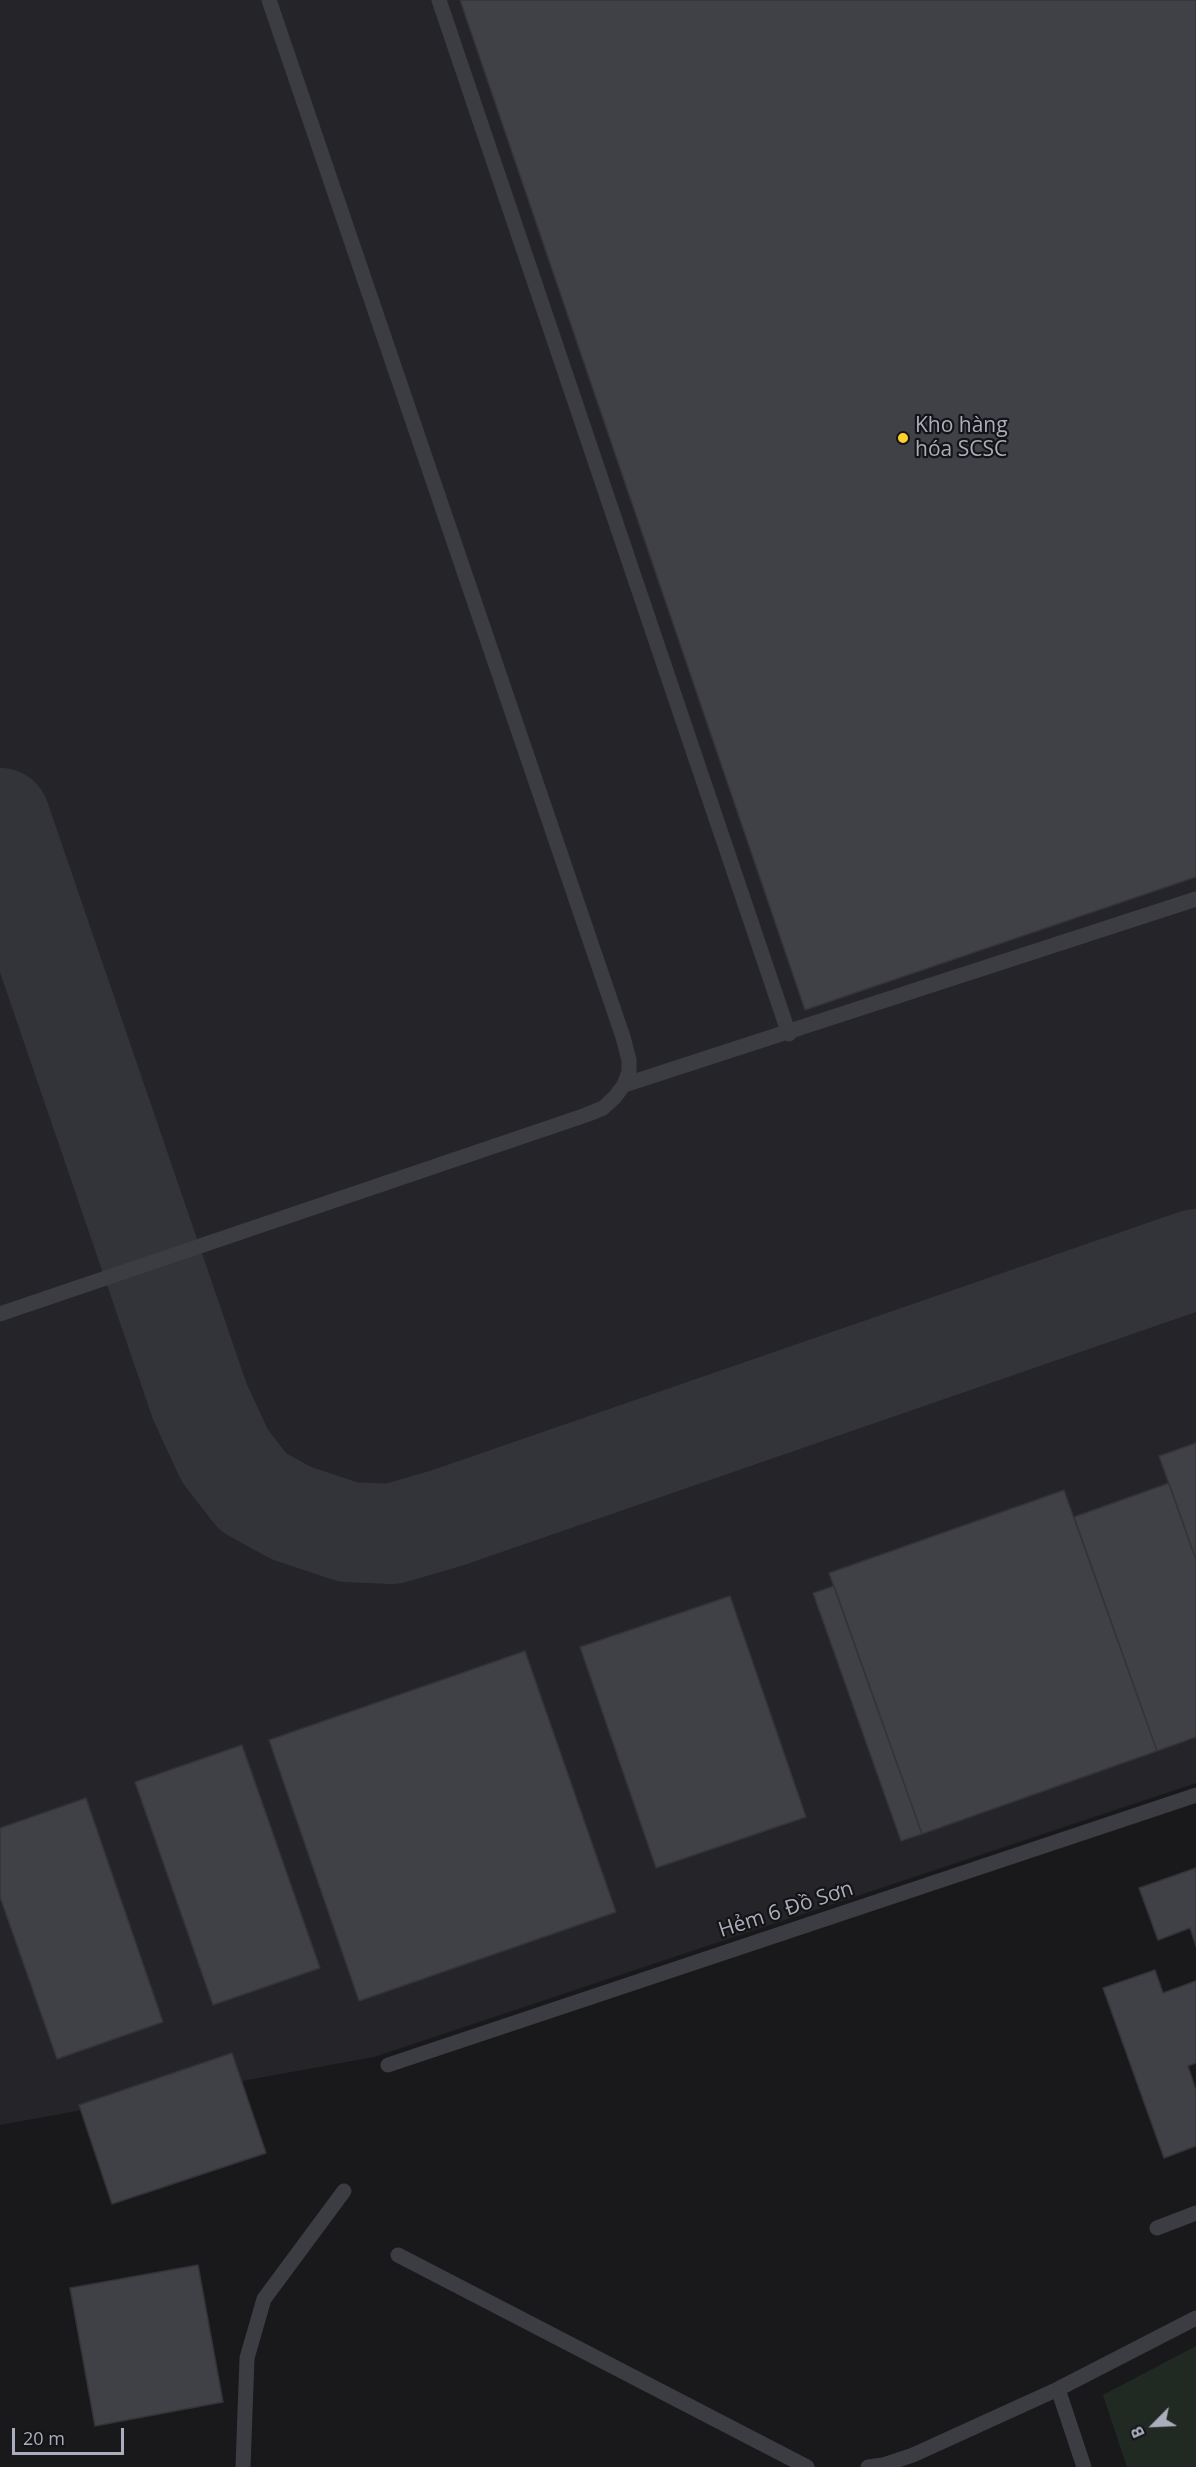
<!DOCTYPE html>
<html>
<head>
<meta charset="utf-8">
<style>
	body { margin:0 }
	#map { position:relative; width:1196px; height:2467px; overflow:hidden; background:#19191c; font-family:"Open Sans",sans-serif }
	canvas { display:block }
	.north { position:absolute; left:1124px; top:2395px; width:60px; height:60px; -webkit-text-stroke:4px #141417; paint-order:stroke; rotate:246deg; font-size:16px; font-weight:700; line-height:24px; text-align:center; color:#aaaebc }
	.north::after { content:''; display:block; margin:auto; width:21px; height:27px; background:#aaaebc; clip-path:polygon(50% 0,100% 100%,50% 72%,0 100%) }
	.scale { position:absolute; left:12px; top:2428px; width:112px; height:27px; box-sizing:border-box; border:3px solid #aaaebc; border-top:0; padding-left:8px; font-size:18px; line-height:21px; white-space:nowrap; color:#aaaebc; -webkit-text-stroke:4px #141417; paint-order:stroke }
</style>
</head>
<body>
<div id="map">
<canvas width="1196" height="2467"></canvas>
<div class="north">B</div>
<div class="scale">20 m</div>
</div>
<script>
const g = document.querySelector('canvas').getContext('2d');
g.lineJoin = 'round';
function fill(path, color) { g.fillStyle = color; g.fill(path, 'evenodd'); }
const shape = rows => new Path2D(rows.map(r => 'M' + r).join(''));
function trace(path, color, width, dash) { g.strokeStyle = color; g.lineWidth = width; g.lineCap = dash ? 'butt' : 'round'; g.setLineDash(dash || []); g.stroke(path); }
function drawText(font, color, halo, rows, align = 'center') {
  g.font = font + ' "Open Sans",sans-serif'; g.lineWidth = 4.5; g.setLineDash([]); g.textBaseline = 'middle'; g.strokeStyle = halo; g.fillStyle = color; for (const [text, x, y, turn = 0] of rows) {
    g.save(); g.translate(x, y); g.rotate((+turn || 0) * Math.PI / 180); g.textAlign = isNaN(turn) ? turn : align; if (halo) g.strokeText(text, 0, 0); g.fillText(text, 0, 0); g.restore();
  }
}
fill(shape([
	[0,0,1196,0,1196,1783,374,2057,0,2125]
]), '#252529');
fill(shape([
	[1196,2346,1196,2467,1127,2467,1103,2395]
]), '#202a23');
trace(shape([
	[0,818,200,1402,225,1456,253,1492,291,1513,348,1532,392,1534,447,1518,1196,1259]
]), '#333439', 100);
const building = shape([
	[460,0,1196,0,1196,877,805,1010,460,0],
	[1196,1443,1196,1560,1159,1456,1196,1443],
	[1169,1483,1196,1560,1196,1737,1157,1751,1074,1517,1169,1483],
	[1064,1490,1157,1751,922,1834,829,1573,1064,1490],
	[834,1586,922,1834,901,1841,813,1593,834,1586],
	[730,1596,806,1817,656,1868,580,1647,730,1596],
	[525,1651,616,1912,359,2001,269,1740,525,1651],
	[242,1745,320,1968,213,2005,135,1782,242,1745],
	[86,1798,163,2022,57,2059,0,1897,0,1828,86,1798],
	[1196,1868,1196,1946,1190,1928,1158,1940,1139,1888,1196,1868],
	[1155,1970,1163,1993,1196,1981,1196,2063,1188,2066,1196,2090,1196,2146,1164,2158,1103,1988,1155,1970],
	[232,2053,266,2153,112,2204,79,2105,232,2053],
	[198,2265,223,2402,95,2426,70,2288,198,2265]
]);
fill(building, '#404146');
trace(building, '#343338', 1.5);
trace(shape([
	[439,0,789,1034],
	[624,1085,1196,899],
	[0,1314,586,1115,603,1108,614,1098,624,1085,629,1072,629,1060,623,1037,269,0],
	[388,2065,1196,1795],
	[1157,2228,1196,2213],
	[398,2255,807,2467],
	[1058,2389,1084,2467],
	[243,2467,247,2358,264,2299,344,2191],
	[868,2467,883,2465,913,2455,1058,2389,1196,2318]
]), '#3c3c43', 15);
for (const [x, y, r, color] of [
	[903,438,6,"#ffd12e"]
]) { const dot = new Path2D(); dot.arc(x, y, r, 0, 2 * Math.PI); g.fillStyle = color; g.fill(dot); trace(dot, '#141417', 2); }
drawText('21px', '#aaaebc', '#141417', [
	["Kho hàng",915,426],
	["hóa SCSC",915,450]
], 'left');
drawText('21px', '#aaaebc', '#141417', [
	["Hẻm 6 Đồ Sơn",786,1910,-18]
]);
</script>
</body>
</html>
